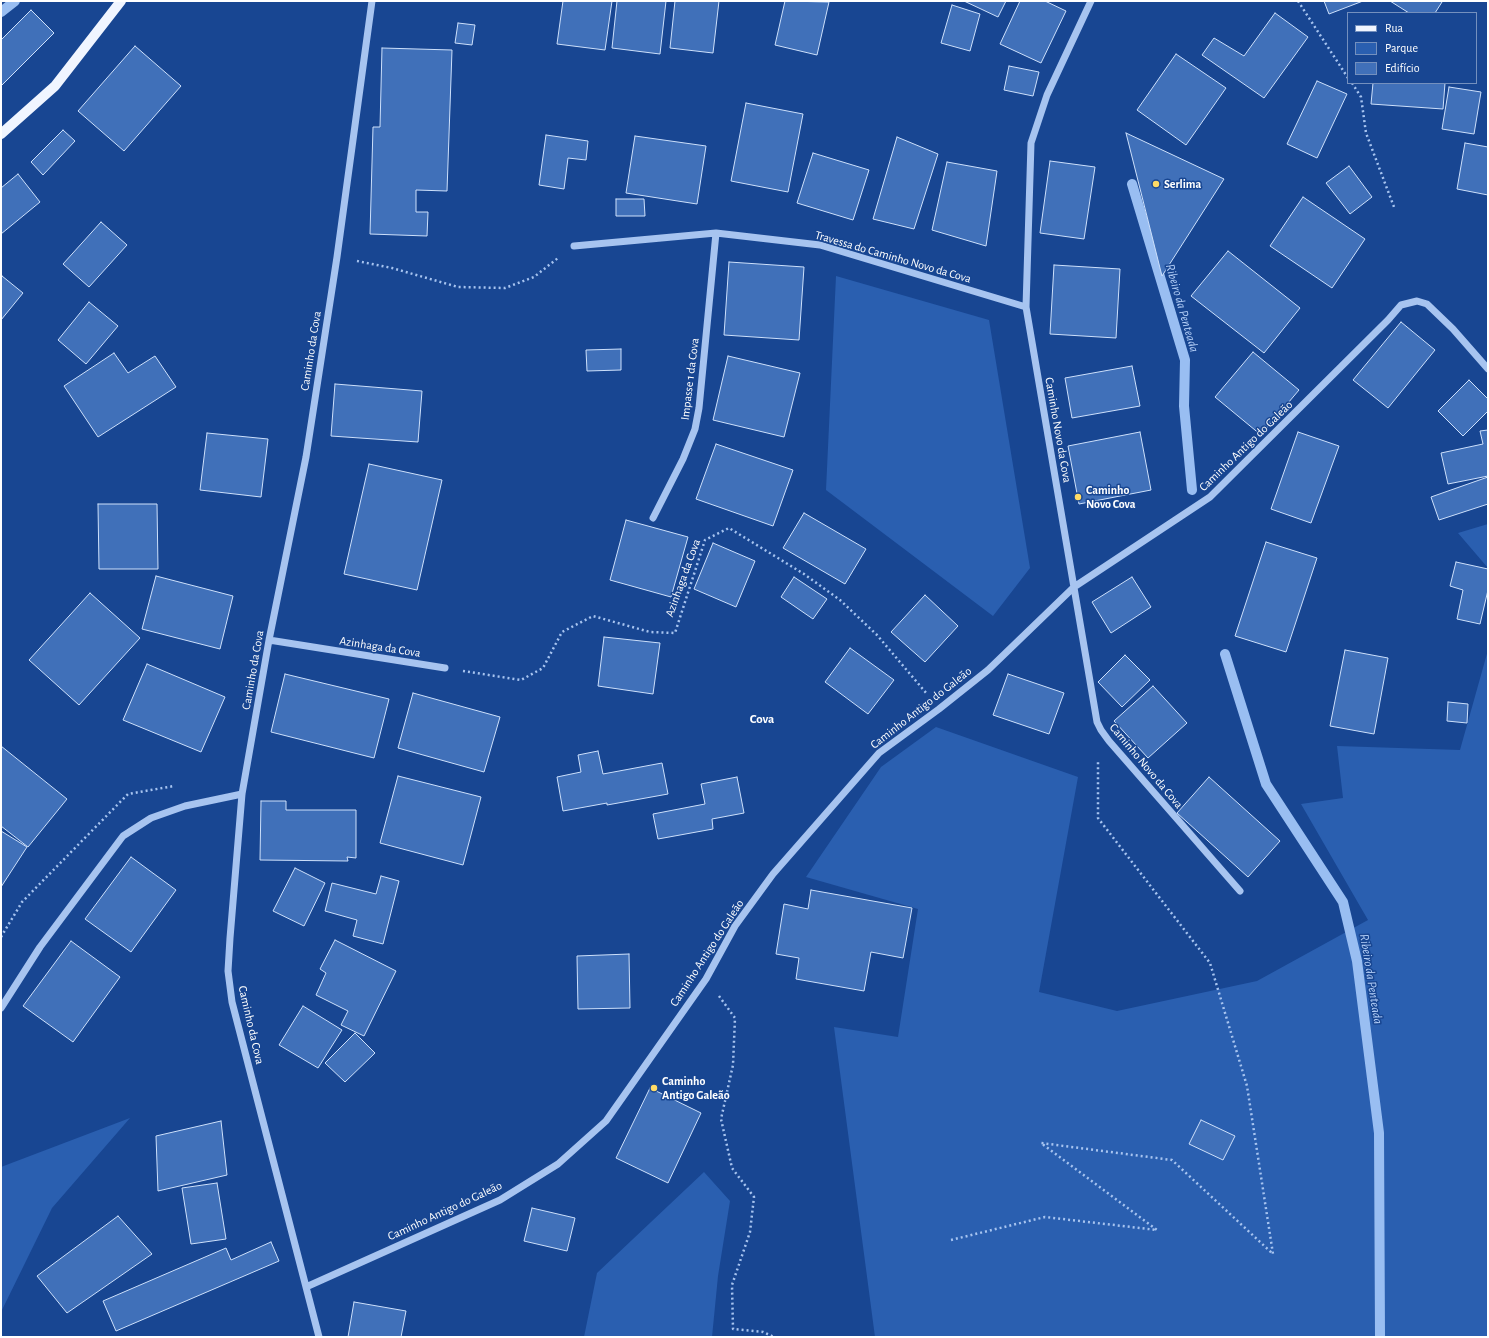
<!DOCTYPE html>
<html>
<head>
<meta charset="utf-8">
<style>
	body { margin:0 }
	#map { position:relative; width:1489px; height:1338px; overflow:hidden; background:#184692; font-family:"Alegreya Sans",sans-serif }
	canvas { display:block }
	.frame { position:absolute; inset:0; border:2px solid #fff; pointer-events:none }
	.legend { position:absolute; left:1347px; top:12px; width:130px; height:72px; box-sizing:border-box; background:#184692; border:1px solid #7490be; margin:0; padding:5px 7px; list-style:none; font-size:12px; color:#fff }
	.legend li { display:flex; align-items:center; gap:8px; height:20px }
	.legend b { width:20px; border:1px solid #7490be }
</style>
</head>
<body>
<div id="map">
<canvas width="1489" height="1338"></canvas>
<div class="frame"></div>
<ul class="legend">
<li><b style="height:5px;background:#f0f5ff"></b>Rua</li>
<li><b style="height:11px;background:#2a5fb0"></b>Parque</li>
<li><b style="height:11px;background:#4070b9"></b>Edifício</li>
</ul>
</div>
<script>
const g = document.querySelector('canvas').getContext('2d');
g.lineJoin = 'round';
function fill(path, color) { g.fillStyle = color; g.fill(path, 'evenodd'); }
const shape = rows => new Path2D(rows.map(r => 'M' + r).join(''));
function trace(path, color, width, dash) { g.strokeStyle = color; g.lineWidth = width; g.lineCap = dash ? 'butt' : 'round'; g.setLineDash(dash || []); g.stroke(path); }
function drawText(font, color, halo, rows, align = 'center') {
  g.font = font + ' "Alegreya Sans",sans-serif'; g.lineWidth = 3; g.setLineDash([]); g.textBaseline = 'middle'; g.strokeStyle = halo; g.fillStyle = color; for (const [text, x, y, turn = 0] of rows) {
    g.save(); g.translate(x, y); g.rotate((+turn || 0) * Math.PI / 180); g.textAlign = isNaN(turn) ? turn : align; if (halo) g.strokeText(text, 0, 0); g.fillText(text, 0, 0); g.restore();
  }
}
fill(shape([
	[836,276,989,320,1030,568,993,616,826,490],
	[1488,524,1488,568,1458,533],
	[1488,650,1488,1337,875,1337,834,1027,898,1037,918,909,806,877,881,767,936,727,1078,777,1039,992,1117,1011,1257,981,1368,920,1301,804,1343,798,1337,746,1460,750],
	[130,1118,52,1208,1,1312,1,1167],
	[704,1172,730,1201,718,1276,712,1337,584,1337,597,1273]
]), '#2a5fb0');
trace(shape([
	[1,12,15,1],
	[1132,184,1185,360,1184,406,1192,490],
	[1225,654,1266,784,1343,902,1357,961,1379,1133,1380,1337]
]), '#99bef2', 10);
const building = shape([
	[563,1,612,1,605,50,557,44,563,1],
	[617,1,666,1,660,54,612,48,617,1],
	[675,1,719,1,713,53,670,48,675,1],
	[785,1,829,2,817,55,775,45,785,1],
	[964,1,1006,1,998,17,964,1],
	[1020,1,1045,1,1066,11,1041,63,1000,44,1020,1],
	[1324,1,1363,1,1329,14,1324,1],
	[1390,1,1440,1,1442,2,1435,13,1409,13,1390,1],
	[952,5,980,14,970,51,941,43,952,5],
	[31,10,54,33,1,86,1,40,31,10],
	[1275,13,1308,37,1264,98,1202,55,1214,38,1244,56,1275,13],
	[458,23,475,25,472,45,455,43,458,23],
	[135,46,181,86,124,151,78,111,135,46],
	[382,48,452,50,447,191,416,190,416,212,428,212,427,236,370,234,373,127,380,127,382,48],
	[1176,54,1226,88,1186,145,1137,110,1176,54],
	[1009,66,1039,72,1033,96,1004,90,1009,66],
	[1317,81,1347,94,1317,158,1287,144,1317,81],
	[1373,83,1445,83,1443,109,1371,104,1373,83],
	[1449,87,1481,92,1474,134,1442,129,1449,87],
	[746,103,803,114,788,192,731,181,746,103],
	[63,130,75,141,43,175,31,162,63,130],
	[1126,133,1224,179,1162,276,1126,133],
	[546,135,588,141,586,160,568,158,564,189,539,185,546,135],
	[635,136,706,146,697,204,626,193,635,136],
	[897,137,938,154,914,229,873,219,897,137],
	[1465,143,1488,147,1488,195,1457,189,1465,143],
	[813,153,869,170,853,220,797,203,813,153],
	[1050,161,1095,167,1084,239,1040,233,1050,161],
	[947,162,997,171,986,246,932,230,947,162],
	[1349,166,1372,197,1350,214,1326,183,1349,166],
	[18,174,40,202,1,234,1,188,18,174],
	[1303,197,1365,239,1332,288,1270,246,1303,197],
	[616,199,644,199,645,216,616,216,616,199],
	[101,222,127,245,89,287,63,264,101,222],
	[1228,251,1300,308,1264,353,1191,296,1228,251],
	[729,262,804,267,799,340,724,335,729,262],
	[1054,265,1120,269,1116,338,1050,334,1054,265],
	[2,276,23,293,1,320,1,278,2,276],
	[89,302,118,326,86,364,58,340,89,302],
	[1401,322,1435,350,1388,408,1353,380,1401,322],
	[621,349,621,370,587,371,586,350,621,349],
	[1253,352,1299,390,1261,435,1215,397,1253,352],
	[114,353,128,373,155,356,176,387,98,437,64,386,114,353],
	[728,356,800,373,784,437,713,420,728,356],
	[1132,366,1140,406,1072,418,1065,378,1132,366],
	[1469,380,1488,399,1488,411,1463,436,1438,411,1469,380],
	[335,384,422,391,418,442,331,436,335,384],
	[1488,430,1488,476,1448,484,1441,453,1483,444,1480,431,1488,430],
	[1140,432,1151,490,1079,504,1068,446,1140,432],
	[1298,432,1339,446,1311,523,1271,509,1298,432],
	[207,433,268,439,261,497,200,490,207,433],
	[716,444,793,470,773,526,696,499,716,444],
	[369,464,442,480,417,590,344,574,369,464],
	[1488,477,1488,504,1439,520,1431,497,1488,477],
	[98,504,157,504,158,569,99,569,98,504],
	[804,513,866,549,845,584,783,548,804,513],
	[626,520,688,537,671,597,610,580,626,520],
	[1266,542,1317,558,1286,652,1235,636,1266,542],
	[713,543,755,561,736,607,694,589,713,543],
	[1456,562,1488,569,1488,590,1480,624,1457,619,1463,590,1450,586,1456,562],
	[156,576,233,596,220,649,142,629,156,576],
	[794,577,827,599,813,619,781,597,794,577],
	[1132,577,1151,607,1111,633,1092,602,1132,577],
	[90,593,140,638,79,705,29,660,90,593],
	[925,595,958,626,925,662,891,632,925,595],
	[604,637,660,643,653,694,598,686,604,637],
	[850,648,894,680,868,714,825,682,850,648],
	[1345,650,1388,658,1374,734,1330,726,1345,650],
	[1125,655,1150,680,1122,707,1098,682,1125,655],
	[147,664,225,697,201,752,123,720,147,664],
	[285,674,389,699,374,758,271,732,285,674],
	[1008,674,1064,693,1049,734,993,715,1008,674],
	[1153,686,1187,723,1148,758,1114,721,1153,686],
	[413,693,500,717,484,772,398,748,413,693],
	[1448,702,1468,704,1467,723,1447,721,1448,702],
	[1,746,67,799,28,847,1,826,1,746],
	[598,751,603,774,662,763,668,794,607,805,607,803,563,811,557,777,581,772,578,755,598,751],
	[398,776,481,797,463,865,380,843,398,776],
	[737,777,744,813,712,819,713,829,658,839,653,814,705,804,701,784,737,777],
	[1209,777,1280,841,1248,877,1177,813,1209,777],
	[261,801,286,801,286,810,356,810,356,858,347,857,348,861,260,860,261,801],
	[1,831,27,847,1,887,1,831],
	[131,857,176,890,131,952,85,919,131,857],
	[295,868,325,883,304,926,273,911,295,868],
	[381,876,399,881,383,944,353,936,357,920,325,911,332,883,376,894,381,876],
	[811,890,912,908,903,958,871,952,864,991,796,979,799,958,776,954,784,904,808,909,811,890],
	[335,940,396,971,364,1036,341,1025,348,1011,316,995,326,973,320,969,335,940],
	[71,941,120,977,73,1042,23,1006,71,941],
	[629,954,630,1008,578,1009,577,956,629,954],
	[303,1006,342,1030,318,1068,279,1045,303,1006],
	[355,1033,375,1053,345,1082,325,1063,355,1033],
	[650,1088,701,1113,668,1183,616,1158,650,1088],
	[1201,1120,1235,1136,1223,1160,1189,1144,1201,1120],
	[221,1121,227,1175,158,1191,156,1136,221,1121],
	[217,1183,226,1239,191,1244,182,1188,217,1183],
	[532,1208,575,1218,567,1251,524,1241,532,1208],
	[118,1216,152,1254,67,1313,37,1276,118,1216],
	[271,1242,279,1261,116,1331,103,1301,226,1248,231,1260,271,1242],
	[354,1302,406,1311,401,1337,348,1337,354,1302]
]);
fill(building, '#4070b9');
trace(building, '#cde0fb', 1);
trace(shape([
	[1298,1,1348,78],
	[1352,83,1361,97,1366,133,1394,207],
	[357,261,392,268,458,287,505,288,534,277,558,258],
	[463,671,521,680,543,668,562,632,593,616,650,632,675,633,705,540,729,528,804,574,840,600,877,635,927,694],
	[1,937,22,902,128,794,174,786],
	[719,996,735,1018,733,1065,721,1119,732,1168,754,1197,750,1232,732,1285,733,1329,763,1332,774,1337],
	[951,1240,1045,1217,1157,1230,1041,1143,1172,1160,1273,1254,1247,1086,1210,963,1098,818,1098,761]
]), '#a7c4f0', 2.5, [2, 3]);
trace(shape([
	[1091,1,1047,95,1031,143,1026,307,1097,722,1101,730,1109,741,1240,891],
	[574,246,716,233,820,245,1026,307],
	[653,518,683,459,695,429,699,408,716,233],
	[269,640,445,668],
	[1,1008,40,947,123,836,151,818,185,806,242,794],
	[306,1287,500,1200,558,1164,606,1121,706,979,735,926,773,874,879,753,939,709,988,670,1074,587,1210,497,1388,320,1401,305,1417,301,1427,304,1453,329,1488,369],
	[319,1337,232,1002,228,971,230,938,242,794,269,640,306,457,337,257,372,1]
]), '#a7c4f0', 7);
trace(shape([
	[1,134,55,86,121,1]
]), '#f0f5ff', 10);
for (const [x, y, r, color] of [
	[1156,184,4,"#ffdb66"],
	[1078,497,4,"#ffdb66"],
	[654,1088,4,"#ffdb66"]
]) { const dot = new Path2D(); dot.arc(x, y, r, 0, 2 * Math.PI); g.fillStyle = color; g.fill(dot); trace(dot, '#184692', 1.5); }
drawText('bold 12px', '#fff', '#184692', [
	["Serlima",1164,184],
	["Caminho",1086,490],
	["Novo Cova",1086,504],
	["Caminho",662,1081],
	["Antigo Galeão",662,1095]
], 'left');
drawText('12px', '#fff', '#184692', [
	["Travessa do Caminho Novo da Cova",893,257,16],
	["Caminho da Cova",311,351,-81],
	["Impasse 1 da Cova",690,379,-83],
	["Caminho Novo da Cova",1058,430,80],
	["Caminho Antigo do Galeão",1246,446,-44],
	["Azinhaga da Cova",683,578,-70],
	["Azinhaga da Cova",380,647,9],
	["Caminho da Cova",253,670,-80],
	["Caminho Antigo do Galeão",921,708,-38],
	["Caminho Novo da Cova",1146,766,50],
	["Caminho Antigo do Galeão",707,953,-57],
	["Caminho da Cova",251,1025,77],
	["Caminho Antigo do Galeão",445,1211,-25]
]);
drawText('italic 13px', '#b3cef7', '#184692', [
	["Ribeiro da Penteada",1182,308,74],
	["Ribeiro da Penteada",1371,979,81]
]);
drawText('bold 13px', '#fff', '#184692', [
	["Cova",762,719]
]);
</script>
</body>
</html>
